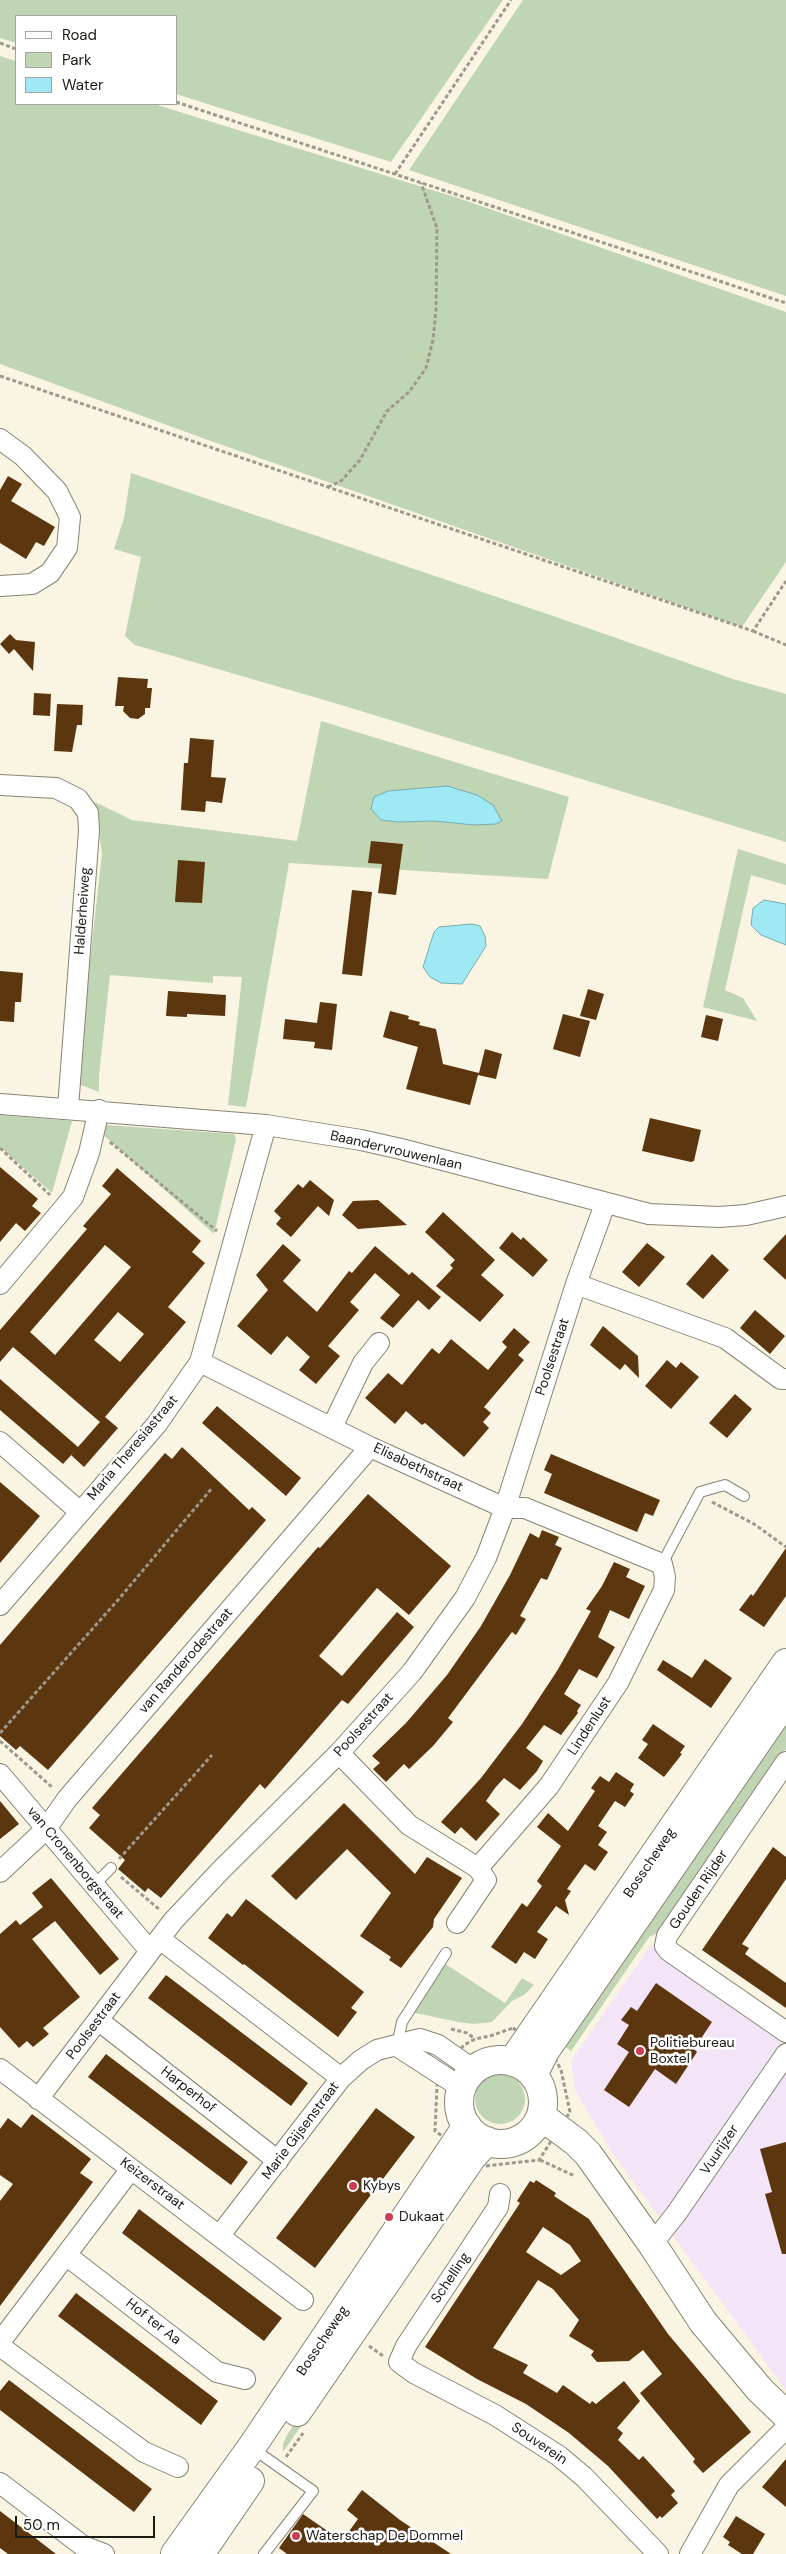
<!DOCTYPE html>
<html>
<head>
<meta charset="utf-8">
<style>
	body { margin:0 }
	#map { position:relative; width:786px; height:2554px; overflow:hidden; background:#faf4e3; font-family:"DM Sans",sans-serif }
	canvas { display:block }
	.legend { position:absolute; left:15px; top:15px; width:162px; height:90px; box-sizing:border-box; background:#fff; border:1px solid #a4a3a1; margin:0; padding:6px 9px; list-style:none; font-size:15px; color:#1b1913 }
	.legend li { display:flex; align-items:center; gap:10px; height:25px }
	.legend b { width:25px; border:1px solid #a4a3a1 }
	.scale { position:absolute; left:15px; top:2516px; width:140px; height:22px; box-sizing:border-box; border:2px solid #1b1913; border-top:0; padding-left:6px; font-size:15px; line-height:18px; white-space:nowrap; color:#1b1913; -webkit-text-stroke:4px #fff; paint-order:stroke }
</style>
</head>
<body>
<div id="map">
<canvas width="786" height="2554"></canvas>
<ul class="legend">
<li><b style="height:6px;background:#fff"></b>Road</li>
<li><b style="height:14px;background:#c0d5b4"></b>Park</li>
<li><b style="height:14px;background:#9ee9f3"></b>Water</li>
</ul>
<div class="scale">50 m</div>
</div>
<script>
const g = document.querySelector('canvas').getContext('2d');
g.lineJoin = 'round';
function fill(path, color) { g.fillStyle = color; g.fill(path, 'evenodd'); }
const shape = rows => new Path2D(rows.map(r => 'M' + r).join(''));
function trace(path, color, width, dash) { g.strokeStyle = color; g.lineWidth = width; g.lineCap = dash ? 'butt' : 'round'; g.setLineDash(dash || []); g.stroke(path); }
function drawText(font, color, halo, rows, align = 'center') {
  g.font = font + ' "DM Sans",sans-serif'; g.lineWidth = 5; g.setLineDash([]); g.textBaseline = 'middle'; g.strokeStyle = halo; g.fillStyle = color; for (const [text, x, y, turn = 0] of rows) {
    g.save(); g.translate(x, y); g.rotate((+turn || 0) * Math.PI / 180); g.textAlign = isNaN(turn) ? turn : align; if (halo) g.strokeText(text, 0, 0); g.fillText(text, 0, 0); g.restore();
  }
}
fill(shape([
	[651,1945,786,2037,786,2390,613,2154,575,2090,571,2061]
]), '#f3e4f7');
fill(shape([
	[0,0,503,0,391,162,176,94,176,16,16,16,16,43,0,38],
	[523,0,786,0,786,296,409,170],
	[0,56,16,61,16,104,154,104,458,198,786,312,786,562,742,627,208,440,0,364],
	[131,473,559,618,733,679,786,694,786,842,338,704,135,645,125,636,141,557,114,549,124,518],
	[321,721,569,797,548,879,289,863,246,1107,228,1105,242,977,213,976,213,983,110,975,99,1075,99,1092,76,1083,102,854,95,802,132,820,297,841],
	[402,790,434,821,398,822,388,791],
	[738,849,786,864,786,885,751,875,725,990,743,998,757,1021,703,1007],
	[0,1115,72,1121,52,1193,0,1147],
	[105,1125,234,1134,236,1139,214,1234,99,1131],
	[786,1706,786,1749,662,1931,649,1937,571,2051,557,2041],
	[444,1963,505,2003,522,1978,534,1985,524,1995,512,2001,492,2022,473,2024,458,2022,411,2012],
	'475 2099a25 25 0 1 1 50 0a25 25 0 1 1-50 0Z',
	[351,2342,357,2346,283,2452,283,2444,287,2435]
]), '#c0d5b4');
const water = shape([
	[447,786,477,795,493,805,502,821,496,824,474,825,434,821,398,822,381,820,371,809,374,797,388,791,447,786],
	[764,900,786,904,786,945,761,935,751,925,753,908,764,900],
	[472,924,480,926,485,936,486,946,462,984,441,983,430,977,423,967,434,932,439,927,472,924]
]);
fill(water, '#9ee9f3');
trace(water, '#77abb0', 1);
fill(shape([
	[8,476,22,484,11,501,55,527,44,546,36,542,26,559,0,543,0,490],
	[10,634,16,640,35,642,33,671,14,649,9,654,0,644],
	[118,677,148,679,147,688,152,688,150,708,145,708,145,714,138,719,130,718,123,711,124,706,115,706],
	[34,693,51,694,50,716,33,715],
	[57,704,83,705,82,725,77,725,72,752,54,751],
	[190,738,214,740,211,777,226,778,222,803,206,801,205,812,181,810,184,763,188,763],
	[371,841,403,844,396,895,378,893,382,864,368,863],
	[178,860,205,862,202,903,175,902],
	[352,890,372,892,362,976,342,974],
	[0,971,23,973,21,1002,15,1002,14,1022,0,1021],
	[588,989,604,994,596,1020,580,1016],
	[168,991,226,995,225,1016,187,1014,187,1017,166,1016],
	[320,1002,337,1004,332,1050,314,1048,315,1042,283,1039,285,1019,317,1023],
	[390,1011,409,1016,408,1019,420,1022,419,1025,436,1029,443,1064,479,1073,485,1049,502,1054,496,1079,478,1075,470,1105,406,1089,418,1047,383,1037],
	[563,1014,590,1021,580,1057,553,1049],
	[706,1015,723,1019,718,1041,701,1037],
	[650,1118,701,1130,694,1161,691,1162,642,1151],
	[0,1167,38,1199,32,1206,41,1213,25,1231,16,1223,0,1242],
	[117,1168,201,1241,192,1252,205,1263,168,1307,186,1322,105,1417,118,1428,84,1467,71,1455,75,1451,63,1464,0,1410,0,1379,78,1447,100,1422,13,1347,0,1362,0,1330,87,1229,83,1226,111,1194,102,1186],
	[105,1245,131,1267,55,1355,30,1332],
	[118,1312,144,1334,120,1362,94,1340],
	[310,1180,334,1200,329,1216,318,1206,291,1237,276,1224,281,1218,274,1211,298,1184,303,1188],
	[378,1200,407,1225,358,1229,342,1215,353,1201],
	[443,1212,495,1260,481,1275,504,1295,480,1322,436,1286,453,1268,450,1265,455,1260,425,1232],
	[512,1232,521,1240,523,1237,548,1260,533,1277,499,1248],
	[786,1234,786,1280,763,1259],
	[647,1243,665,1257,639,1287,622,1272],
	[283,1244,301,1260,283,1281,317,1312,349,1271,352,1273,375,1246,409,1275,412,1272,441,1297,429,1310,418,1300,393,1328,380,1318,400,1295,375,1273,350,1302,359,1310,328,1346,340,1356,316,1384,299,1370,310,1357,287,1336,271,1355,237,1326,268,1290,256,1275],
	[712,1254,729,1270,703,1299,686,1284],
	[755,1310,785,1336,770,1354,740,1328],
	[603,1326,638,1356,639,1378,625,1364,620,1370,590,1345],
	[514,1328,530,1342,518,1355,524,1360,484,1407,491,1413,483,1422,489,1428,464,1457,425,1423,422,1425,406,1411,395,1424,365,1398,388,1373,402,1385,432,1348,439,1354,451,1339,488,1370,507,1347,502,1342],
	[667,1360,676,1368,681,1362,699,1377,671,1409,645,1386],
	[735,1394,752,1409,727,1438,709,1423],
	[217,1406,301,1478,286,1496,202,1423],
	[182,1447,249,1510,252,1507,266,1520,48,1770,20,1746,16,1750,0,1736,0,1645,165,1453,172,1459],
	[551,1454,660,1500,653,1516,645,1513,637,1532,544,1493,552,1474,544,1470],
	[0,1482,40,1516,0,1563],
	[368,1494,451,1566,409,1615,377,1588,319,1656,342,1676,397,1612,414,1627,348,1704,342,1700,265,1789,260,1784,161,1898,148,1888,145,1892,118,1869,125,1860,89,1828,100,1815,92,1808,318,1547,320,1548],
	[542,1530,559,1537,555,1545,562,1548,547,1580,541,1578,520,1616,526,1619,516,1635,512,1632,448,1718,453,1722,433,1746,409,1769,404,1764,386,1782,373,1769,380,1763,372,1756,406,1723,447,1675,481,1626,510,1575,530,1533,539,1538],
	[786,1548,786,1596,764,1627,739,1610,751,1594,753,1596],
	[614,1562,630,1569,626,1577,645,1586,629,1619,610,1610,598,1637,615,1647,597,1678,579,1669,564,1694,581,1705,577,1711,578,1713,561,1735,544,1725,526,1748,543,1761,537,1771,520,1790,504,1778,495,1788,486,1801,500,1814,476,1841,461,1827,455,1834,441,1822,481,1778,522,1724,557,1671,591,1611,586,1609,602,1586],
	[705,1659,732,1678,711,1708,657,1670,663,1660,692,1678],
	[653,1724,685,1746,680,1753,682,1754,664,1777,638,1758,648,1744,642,1740],
	[616,1772,634,1784,630,1791,634,1794,625,1807,615,1801,598,1826,607,1832,598,1845,608,1852,595,1871,585,1864,567,1889,571,1891,565,1900,569,1915,556,1906,537,1932,548,1939,535,1959,524,1952,516,1964,491,1947,522,1903,527,1907,542,1886,537,1881,561,1846,537,1827,548,1813,568,1831,595,1791,591,1788,600,1776,609,1782],
	[0,1801,19,1824,0,1839],
	[344,1803,415,1874,427,1857,462,1878,434,1919,433,1927,401,1968,389,1960,391,1957,360,1936,391,1893,347,1849,296,1900,271,1876],
	[773,1847,786,1857,786,1879,742,1944,749,1948,745,1954,786,1983,786,2008,702,1950],
	[51,1878,119,1959,100,1975,55,1921,32,1939,80,1997,43,2028,49,2034,33,2047,27,2041,19,2048,0,2027,0,1934,16,1920,20,1925,43,1907,32,1893],
	[246,1899,364,1992,351,2008,357,2012,338,2037,244,1964,243,1965,208,1938,227,1913,232,1917],
	[166,1975,308,2083,291,2106,148,1998],
	[656,1983,712,2022,694,2049,697,2052,676,2084,655,2069,629,2107,604,2090,629,2052,617,2044,629,2025,621,2020,631,2007,637,2011],
	[106,2054,248,2162,231,2185,88,2077],
	[376,2108,415,2137,315,2268,276,2238],
	[32,2114,91,2159,80,2173,93,2182,0,2306,0,2201,13,2184,0,2175,0,2129,8,2118,21,2128],
	[786,2142,786,2254,782,2254,765,2194,772,2192,760,2149],
	[536,2180,556,2193,554,2196,589,2219,668,2334,751,2432,703,2473,693,2462,695,2459,640,2393,662,2374,643,2350,629,2361,597,2362,591,2355,594,2351,569,2336,579,2320,553,2289,538,2280,493,2348,528,2365,523,2373,557,2393,563,2385,590,2404,592,2401,596,2404,624,2381,640,2401,617,2428,623,2433,618,2440,639,2460,643,2456,675,2491,671,2495,678,2503,662,2518,660,2516,657,2519,608,2466,569,2433,526,2404,477,2379,425,2347,520,2203,517,2201,530,2181,534,2183],
	[543,2227,570,2245,581,2261,561,2275,526,2252],
	[139,2209,282,2318,264,2341,122,2233],
	[76,2293,218,2401,201,2425,58,2316],
	[9,2380,152,2489,134,2512,0,2410,0,2391],
	[786,2459,786,2507,762,2487],
	[362,2490,400,2520,451,2554,287,2554,279,2548,303,2514,342,2541,358,2519,347,2510],
	[0,2511,34,2537,56,2554,8,2554,0,2548],
	[736,2516,765,2534,753,2554,742,2554,728,2545,730,2542,723,2537]
]), '#5c360e');
const lane = shape([
	[662,1564,700,1492,725,1485,744,1496],
	[94,1885,111,1868],
	[397,2046,402,2022,446,1953],
	[252,2448,313,2491,264,2554]
]);
const street = shape([
	[0,439,23,456,57,491,70,517,67,548,50,573,32,584,0,586],
	[0,785,56,788,78,799,88,813,89,831,68,1108],
	[0,1104,266,1125,361,1140,401,1149,649,1214,719,1217,746,1215,786,1206],
	[0,1284,73,1197,89,1153,99,1110],
	[576,1284,725,1338,781,1379,786,1379],
	[200,1362,370,1447,505,1508,525,1508,662,1564,665,1577,664,1590,618,1683,549,1786,478,1868,486,1880,457,1923],
	[332,1427,363,1363,379,1343],
	[0,1442,79,1511],
	[0,1605,157,1424,200,1362,266,1125],
	[339,1753,409,1825,478,1868],
	[786,1762,667,1936,665,1946,669,1951,786,2032],
	[0,1774,150,1951],
	[0,1872,46,1829,67,1799,370,1447],
	[160,1939,341,2078],
	[98,2020,278,2161],
	[397,2046,462,2088],
	[0,2069,303,2300],
	[38,2099,173,1921,220,1871,339,1753,412,1672,465,1598,486,1558,505,1508,576,1284,605,1204],
	[500,2194,498,2207,406,2346,399,2362,414,2373,495,2415,559,2456,584,2477,658,2554],
	[220,2235,341,2078,361,2060,377,2050,420,2039,438,2045,474,2070],
	[652,2244,676,2214,786,2054],
	[66,2255,217,2372,245,2379],
	[0,2342,131,2169],
	[0,2346,144,2452,178,2467],
	[0,2483,83,2546,104,2554],
	[690,2554,729,2485,786,2428]
]);
const secondary = shape([
	'459 2102a42 42 0 1 1 84 0a42 42 0 1 1-84 0Z',
	[512,2062,786,1663],
	[533,2075,545,2051,786,1700],
	[541,2116,576,2142,588,2154,652,2244,703,2322,760,2390,786,2415],
	[297,2412,472,2157,487,2141],
	[175,2554,251,2448,467,2126],
	[200,2554,250,2481]
]);
trace(lane, '#898374', 12);
trace(street, '#898374', 22);
trace(secondary, '#898374', 30);
trace(shape([
	[0,43,16,49],
	[176,102,786,303],
	[395,174,511,0],
	[0,376,753,631,786,581],
	[328,487,341,481,360,460,387,411,409,392,426,368,433,340,436,310,437,228,421,183],
	[753,631,786,645],
	[110,1142,217,1231],
	[0,1148,50,1195],
	[712,1502,754,1524,786,1547],
	[0,1733,118,1600,212,1488],
	[0,1741,52,1787],
	[119,1859,212,1755],
	[121,1877,160,1910],
	[513,2028,555,2058,561,2070,570,2112,539,2160,485,2166,435,2131,437,2086,445,2067,464,2045,475,2039,490,2036,513,2028],
	[451,2029,467,2033,475,2039],
	[540,2160,575,2176],
	[369,2346,383,2356],
	[286,2457,303,2433]
]), '#9d998c', 3, [4, 2.5]);
trace(lane, '#fff', 10);
trace(street, '#fff', 20);
trace(secondary, '#fff', 28);
for (const [x, y, r, color] of [
	[640,2051,5,"#cd3d51"],
	[353,2186,5,"#cd3d51"],
	[389,2217,5,"#cd3d51"],
	[296,2536,5,"#cd3d51"]
]) { const dot = new Path2D(); dot.arc(x, y, r, 0, 2 * Math.PI); g.fillStyle = color; g.fill(dot); trace(dot, '#fff', 2); }
drawText('14px', '#1b1913', '#fff', [
	["Halderheiweg",83,911,-86],
	["Baandervrouwenlaan",396,1151,13],
	["Poolsestraat",553,1357,-72],
	["Maria Theresiastraat",133,1448,-50],
	["Elisabethstraat",418,1468,25],
	["van Randerodestraat",186,1661,-49],
	["Poolsestraat",364,1725,-48],
	["Lindenlust",590,1726,-57],
	["van Cronenborgstraat",75,1863,50],
	["Bosscheweg",650,1863,-56],
	["Gouden Rijder",699,1890,-56],
	["Poolsestraat",94,2026,-53],
	["Harperhof",188,2090,38],
	["Marie Gijsenstraat",301,2131,-53],
	["Vuurijzer",720,2150,-56],
	["Keizerstraat",152,2184,37],
	["Schelling",451,2278,-56],
	["Hof ter Aa",153,2322,38],
	["Bosscheweg",323,2341,-56],
	["Souverein",539,2444,34]
]);
drawText('14px', '#1b1913', '#fff', [
	["Politiebureau",650,2043],
	["Boxtel",650,2059],
	["Kybys",363,2186],
	["Dukaat",399,2217],
	["Waterschap De Dommel",306,2536]
], 'left');
</script>
</body>
</html>
